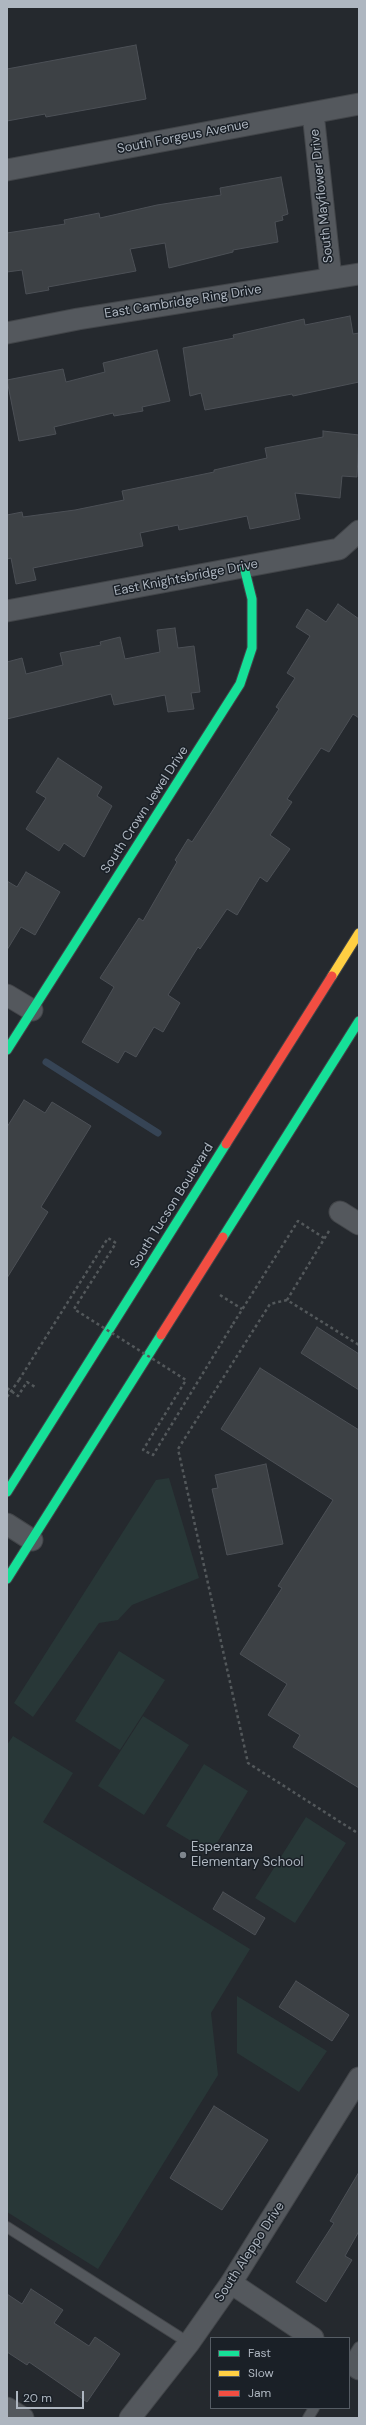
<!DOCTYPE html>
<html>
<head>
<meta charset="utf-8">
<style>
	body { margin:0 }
	#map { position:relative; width:366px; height:2425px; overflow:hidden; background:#25292e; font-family:"DM Sans",sans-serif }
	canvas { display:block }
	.frame { position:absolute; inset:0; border:8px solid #aeb6c0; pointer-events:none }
	.legend { position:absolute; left:210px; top:2337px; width:140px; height:72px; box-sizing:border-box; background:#1a2027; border:1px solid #555c64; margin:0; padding:5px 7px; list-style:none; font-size:12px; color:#aeb6c0 }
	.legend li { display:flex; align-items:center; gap:8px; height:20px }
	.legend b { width:20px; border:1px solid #555c64 }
	.scale { position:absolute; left:16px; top:2391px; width:68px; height:18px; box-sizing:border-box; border:2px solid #aeb6c0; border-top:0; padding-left:5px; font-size:12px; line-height:14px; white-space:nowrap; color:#aeb6c0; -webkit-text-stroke:3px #1a2027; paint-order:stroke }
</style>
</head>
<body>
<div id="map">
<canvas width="366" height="2425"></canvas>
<div class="frame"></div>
<ul class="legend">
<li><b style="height:5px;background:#16e098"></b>Fast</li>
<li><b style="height:5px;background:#ffcf43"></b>Slow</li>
<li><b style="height:5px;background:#f24e42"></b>Jam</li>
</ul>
<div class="scale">20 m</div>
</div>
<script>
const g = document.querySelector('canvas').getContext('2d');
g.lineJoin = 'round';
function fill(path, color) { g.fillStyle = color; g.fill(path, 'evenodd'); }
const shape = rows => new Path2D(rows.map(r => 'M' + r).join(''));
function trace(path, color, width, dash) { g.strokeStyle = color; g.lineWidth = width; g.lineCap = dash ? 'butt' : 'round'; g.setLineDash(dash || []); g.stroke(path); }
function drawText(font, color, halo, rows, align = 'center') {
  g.font = font + ' "DM Sans",sans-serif'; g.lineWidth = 3; g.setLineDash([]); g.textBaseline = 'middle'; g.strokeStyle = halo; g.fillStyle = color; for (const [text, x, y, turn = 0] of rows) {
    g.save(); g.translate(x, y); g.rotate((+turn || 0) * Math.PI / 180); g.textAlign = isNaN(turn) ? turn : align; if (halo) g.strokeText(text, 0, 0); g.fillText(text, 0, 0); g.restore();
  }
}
fill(shape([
	[169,1478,199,1578,132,1605,118,1620,99,1623,33,1717,14,1703,156,1480],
	[119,1651,165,1680,120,1750,75,1721],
	[143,1716,189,1745,144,1815,98,1786],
	[13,1736,73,1773,43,1822,250,1949,211,2013,218,2075,98,2269,7,2212,7,1745],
	[204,1764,248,1791,211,1853,166,1826],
	[306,1817,346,1843,295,1923,255,1898],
	[237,1996,327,2051,299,2092,237,2053]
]), '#283737');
trace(shape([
	[46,1062,158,1133]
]), '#364455', 7);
const building = shape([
	[136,45,146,99,46,117,45,114,7,121,7,69,136,45],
	[281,177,288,214,282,216,283,220,275,222,278,242,233,250,233,252,169,268,165,243,130,249,136,271,48,287,49,290,26,294,22,270,7,272,7,233,65,224,64,220,99,213,100,218,157,205,221,195,220,188,281,177],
	[350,316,353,334,359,333,359,382,293,396,292,394,205,410,201,393,190,396,183,348,234,338,233,335,304,319,305,325,350,316],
	[157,350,170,401,142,407,143,411,114,416,113,413,54,427,56,434,19,441,7,380,63,369,66,382,105,372,103,363,157,350],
	[323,431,359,435,357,477,342,476,340,498,295,493,300,519,250,529,247,516,179,530,178,525,140,533,143,546,33,568,36,580,16,584,11,558,7,559,7,515,22,512,23,517,75,510,124,500,122,491,214,472,214,470,267,458,265,448,323,437,323,431],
	[338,604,359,619,359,718,353,714,329,752,321,748,287,799,292,802,270,835,290,849,267,882,260,877,237,915,227,909,200,949,198,947,168,995,180,1003,163,1032,154,1027,136,1057,125,1051,118,1063,82,1042,114,987,100,978,139,918,143,921,177,862,175,860,188,839,192,842,279,709,276,707,295,678,287,673,310,636,296,627,307,609,326,622,338,604],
	[175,628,178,648,194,646,200,692,191,693,194,709,168,712,165,695,114,705,111,694,7,719,7,662,22,658,26,674,63,665,60,653,101,645,100,642,120,637,125,659,160,652,157,630,175,628],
	[58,758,102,787,97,796,112,806,84,857,64,843,59,851,26,829,46,798,36,792,58,758],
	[26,872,60,892,35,935,21,927,7,950,7,881,17,887,26,872],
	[24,1100,45,1113,52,1102,91,1126,41,1207,48,1212,7,1278,7,1127,24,1100],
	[317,1327,359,1354,359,1390,301,1353,317,1327],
	[260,1368,359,1430,359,1788,293,1747,300,1735,268,1715,287,1684,240,1654,282,1588,278,1586,333,1500,221,1429,260,1368],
	[266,1464,283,1544,227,1555,212,1489,218,1488,215,1475,266,1464],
	[223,1892,265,1918,255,1935,213,1909,223,1892],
	[296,1981,349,2015,332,2041,279,2007,296,1981],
	[214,2106,268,2140,222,2210,170,2178,214,2106],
	[359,2172,359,2231,345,2256,352,2260,326,2302,296,2282,334,2223,330,2221,359,2172],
	[31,2289,63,2310,54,2323,89,2346,95,2337,120,2354,87,2402,29,2362,27,2365,7,2352,7,2294,22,2304,31,2289]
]);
fill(building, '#3d4145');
trace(building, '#4c5056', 1);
const lane = shape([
	[7,2227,189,2343],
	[349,2363,359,2347],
	[308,2418,314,2408]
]);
const street = shape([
	[313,113,331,278],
	[7,170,359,104],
	[7,333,78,319,359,274],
	[7,611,339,549,359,531],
	[7,995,32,1010],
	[340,1212,359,1224],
	[7,1524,32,1540],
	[231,2283,313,2338],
	[349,2362,359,2369],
	[7,2408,23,2418],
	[130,2418,189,2343,231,2283,359,2078]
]);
const fast = shape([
	[7,1050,240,684,252,648,252,599,244,567],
	[223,1237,359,1021],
	[7,1492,226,1144],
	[7,1579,161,1335]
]);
const slow = shape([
	[332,976,359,933]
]);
const jam = shape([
	[226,1144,332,976],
	[161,1335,223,1237]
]);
trace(lane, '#424549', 12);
trace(street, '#424549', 23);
trace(fast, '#424549', 11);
trace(slow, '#424549', 11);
trace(jam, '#424549', 11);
trace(shape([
	[329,1231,287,1300,359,1345],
	[220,1295,242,1309],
	[287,1300,270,1304,178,1449,248,1763,359,1834],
	[233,1324,298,1221,324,1238],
	[7,1388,18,1396,27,1382,35,1387],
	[7,1397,19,1380]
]), '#53585b', 2.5, [3, 3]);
trace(lane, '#54585d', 10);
trace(street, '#54585d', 21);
trace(fast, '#16e098', 9);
trace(slow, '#ffcf43', 9);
trace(jam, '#f24e42', 9);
trace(shape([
	[19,1380,108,1238,116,1243,74,1309,186,1380,143,1450,153,1455,233,1324]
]), '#53585b', 2.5, [3, 3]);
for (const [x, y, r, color] of [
	[183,1855,4,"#7e858d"]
]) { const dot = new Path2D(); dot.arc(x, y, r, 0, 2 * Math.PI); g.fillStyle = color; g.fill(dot); trace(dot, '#1a2027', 1.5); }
drawText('13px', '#aeb6c0', '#1a2027', [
	["South Forgeus Avenue",183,137,-11],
	["South Mayflower Drive",322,196,-96],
	["East Cambridge Ring Drive",183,302,-9],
	["East Knightsbridge Drive",186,578,-11],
	["South Crown Jewel Drive",145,810,-57],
	["South Tucson Boulevard",172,1206,-58],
	["South Aleppo Drive",250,2252,-57]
]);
drawText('13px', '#aeb6c0', '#1a2027', [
	["Esperanza",191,1848],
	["Elementary School",191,1863]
], 'left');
</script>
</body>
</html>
